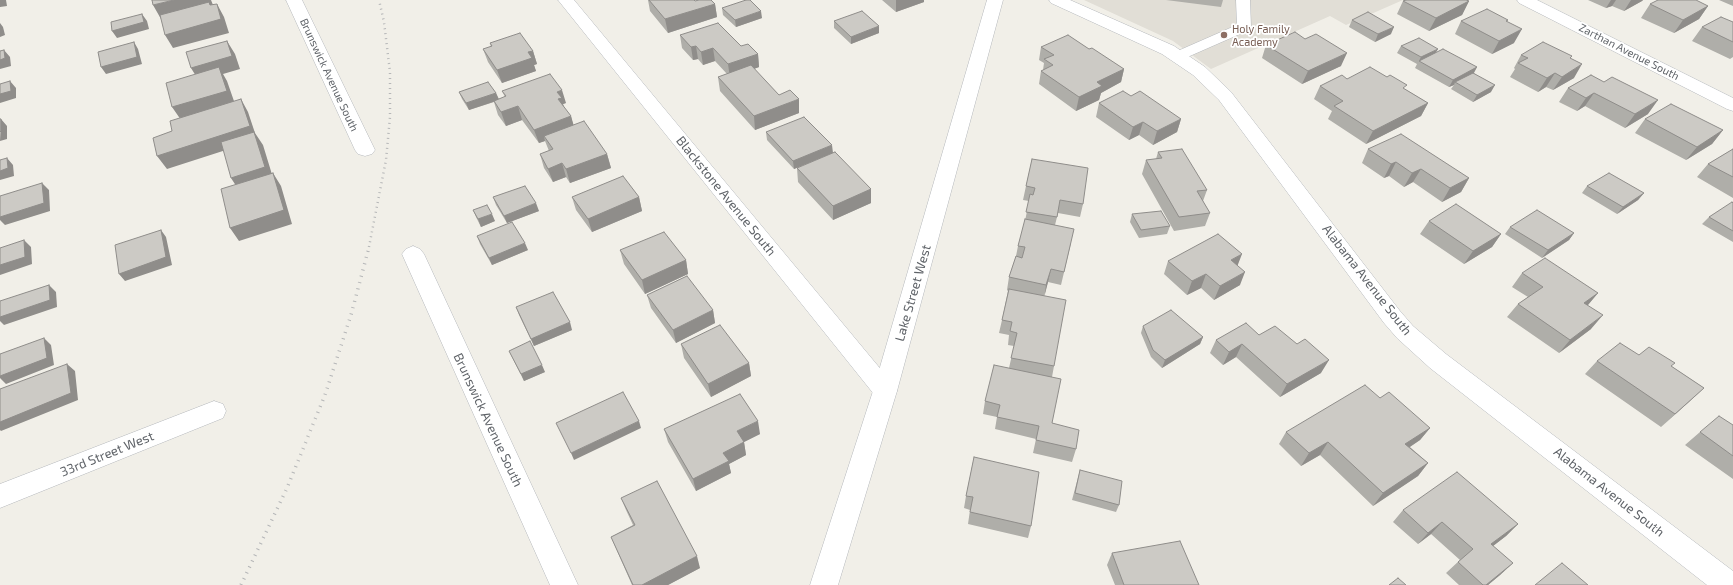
<!DOCTYPE html>
<html>
<head>
<meta charset="utf-8">
<style>
	body { margin:0 }
	canvas { display:block; background:#f1efe8 }
</style>
</head>
<body>
<canvas width="1733" height="585"></canvas>
<script>
const g = document.querySelector('canvas').getContext('2d');
g.lineJoin = 'round';
function fill(path, color) { g.fillStyle = color; g.fill(path, 'evenodd'); }
const shape = rows => new Path2D(rows.map(r => 'M' + r).join(''));
function trace(path, color, width, dash) { g.strokeStyle = color; g.lineWidth = width; g.lineCap = dash ? 'butt' : 'round'; g.setLineDash(dash || []); g.stroke(path); }
function drawText(font, color, halo, rows, align = 'center') {
  g.font = font + ' "Exo 2",sans-serif'; g.lineWidth = 3.5; g.setLineDash([]); g.textBaseline = 'middle'; g.strokeStyle = halo; g.fillStyle = color; for (const [text, x, y, turn = 0] of rows) {
    g.save(); g.translate(x, y); g.rotate((+turn || 0) * Math.PI / 180); g.textAlign = isNaN(turn) ? turn : align; if (halo) g.strokeText(text, 0, 0); g.fillText(text, 0, 0); g.restore();
  }
}
fill(shape([
	[1084,0,1403,0,1346,25,1330,16,1211,69,1173,41]
]), '#e1ded6');
const service = shape([
	[1236,0,1250,0,1251,27,1249,30,1183,59,1178,60,1173,59,1171,56,1173,53,1237,25,1236,0]
]);
const minor = shape([
	[286,0,302,0,375,150,372,154,365,156,358,154,355,150,286,0],
	[558,0,574,0,893,384,897,391,893,398,885,401,877,398,558,0],
	[1049,0,1070,0,1174,46,1205,67,1231,92,1400,311,1413,326,1446,354,1733,571,1733,585,1707,585,1430,368,1397,338,1384,323,1219,100,1193,75,1162,54,1051,3,1049,0],
	[1517,0,1537,0,1733,98,1733,111,1727,109,1519,3,1517,0],
	[413,246,420,249,424,254,578,585,550,585,402,254,406,249,413,246],
	[214,401,223,404,226,411,223,418,0,508,0,484,214,401]
]);
const tertiary = shape([
	[987,0,1003,0,897,391,838,585,810,585,873,391,987,0]
]);
trace(service, '#b5b8bc', 1);
trace(minor, '#b5b8bc', 1);
trace(tertiary, '#b5b8bc', 1);
fill(service, '#fff');
fill(minor, '#fff');
fill(tertiary, '#fff');
trace(shape([
	[368,252,386,160,390,117,390,72,384,22,379,0]
]), '#b6b7b8', 2.5, [1, 4]);
trace(shape([
	[241,585,287,488,325,395,351,315,368,251]
]), '#b6b7b8', 3.5, [1, 5.5]);
fill(shape([
	[648,0,694,0,695,1,715,4,717,17,668,33,650,11],
	[882,0,924,0,924,2,896,12],
	[1166,0,1223,0,1221,7],
	[1588,0,1643,0,1642,1,1624,11,1612,6,1606,8],
	[1719,0,1733,0,1733,6],
	[1403,1,1469,1,1462,15,1429,31,1397,14],
	[1650,4,1708,6,1699,19,1674,33,1641,18],
	[722,8,762,18,736,27,723,15],
	[1352,20,1391,34,1375,42,1349,27],
	[1508,20,1507,21,1514,43,1492,54,1455,34,1461,21],
	[834,21,879,33,851,44,834,28],
	[1733,22,1733,57,1730,59,1692,41,1702,27],
	[680,35,741,46,758,54,759,67,754,69,779,95,799,113,755,130,720,91,718,77,727,74,715,61,703,65,698,59,693,60,682,48],
	[490,43,533,51,537,64,534,65,536,71,502,83,488,62,483,49,491,47],
	[1266,45,1341,66,1302,84,1262,58],
	[1401,46,1436,53,1477,67,1474,73,1491,92,1473,102,1451,89,1454,85,1449,87,1415,68,1417,64,1397,53],
	[1041,47,1089,49,1124,69,1121,82,1101,93,1099,100,1076,111,1039,84,1041,71,1043,70,1044,63,1039,60],
	[1521,55,1571,59,1574,78,1553,90,1546,87,1538,92,1510,77,1515,69,1514,68],
	[1591,75,1648,114,1625,128,1585,106,1577,111,1559,102,1568,88],
	[1347,79,1405,89,1428,103,1421,116,1366,144,1328,119,1332,111,1314,99,1320,86],
	[502,91,566,103,563,104,564,108,571,116,573,125,607,154,611,168,570,183,566,177,553,182,544,168,540,154,549,151,545,141,539,143,522,120,506,126,498,115,494,102,469,110,462,99,459,92,496,93,499,99,505,97],
	[1131,96,1181,119,1177,132,1153,145,1139,135,1129,140,1096,117,1099,103],
	[1645,119,1723,130,1712,144,1686,160,1635,133],
	[766,132,833,153,794,169,767,140],
	[1368,149,1469,178,1461,192,1442,202,1413,182,1404,187,1389,176,1384,178,1362,163],
	[1733,149,1733,198,1697,177,1708,164],
	[1158,152,1207,190,1203,201,1210,213,1205,226,1174,231,1142,174,1146,160,1156,159],
	[1032,159,1083,204,1080,217,1058,213,1055,225,1071,243,1061,285,1048,282,1044,296,1054,366,1052,377,1052,423,1076,449,1072,462,1033,453,1036,439,995,429,997,417,983,414,985,401,1009,368,1014,346,1008,345,1009,335,999,333,1002,320,1008,291,1007,290,1009,277,1016,256,1018,246,1025,221,1029,201,1023,200,1026,186],
	[797,168,871,189,871,203,833,220,798,182],
	[1587,186,1644,193,1638,200,1617,214,1582,193],
	[493,197,539,211,507,223,496,205],
	[572,197,639,197,642,211,592,232,576,210],
	[1733,203,1733,242,1702,224,1709,217],
	[473,210,495,221,481,227,476,217],
	[1132,214,1170,226,1167,234,1139,238,1130,222],
	[1429,221,1501,234,1492,247,1464,264,1420,234],
	[1510,227,1574,233,1569,240,1542,258,1505,234],
	[477,236,528,250,492,265,480,244],
	[620,250,686,260,688,274,645,294,624,264],
	[1168,261,1240,285,1214,300,1201,288,1187,295,1164,274],
	[1522,273,1598,293,1588,305,1591,329,1559,353,1507,317,1518,304,1528,297,1512,287],
	[647,295,713,310,715,323,676,343,651,308],
	[516,307,572,330,534,346,519,315],
	[1143,326,1203,337,1200,344,1162,368,1151,357,1141,333],
	[1259,335,1321,373,1280,397,1236,357,1223,365,1210,353,1216,340],
	[681,344,749,363,751,376,711,397,684,358],
	[509,351,545,372,524,381],
	[1639,355,1671,366,1704,388,1661,427,1585,374,1597,361],
	[1380,398,1430,428,1420,440,1410,447,1428,463,1418,476,1373,506,1320,455,1301,466,1279,444,1286,432],
	[1733,425,1733,479,1685,445,1700,432],
	[664,429,760,434,744,442,746,455,729,464,731,473,696,491,668,442],
	[974,457,1031,526,1028,538,968,524,970,510,964,508,966,496],
	[1080,470,1119,505,1116,512,1072,500],
	[621,498,700,568,668,585,632,585,611,537,633,525,626,510],
	[1403,510,1518,524,1506,536,1493,546,1513,563,1500,575,1488,585,1459,585,1446,573,1460,560,1431,534,1418,544,1393,522],
	[1112,553,1199,585,1115,585,1107,565]
]), '#afaea9');
fill(shape([
	[0,0,6,0,7,6,0,7],
	[174,0,211,0,213,5,161,19,153,5],
	[896,0,924,0,924,2,896,12],
	[1611,0,1616,0,1612,6,1606,8],
	[1631,0,1643,0,1642,1,1624,11],
	[1469,1,1462,15,1429,31,1436,18],
	[217,4,224,17,229,33,173,48,165,35],
	[715,4,717,17,668,33,665,19],
	[1708,6,1699,19,1674,33,1683,20],
	[761,11,762,18,736,27,735,20],
	[142,14,147,21,149,29,117,38,112,31],
	[0,23,3,27,5,35,0,37],
	[879,26,879,33,851,44,851,37],
	[1394,27,1391,34,1375,42,1378,34],
	[1522,29,1514,43,1492,54,1499,41],
	[227,41,235,54,240,69,223,74,227,81,235,104,181,120,172,107,199,81,191,68],
	[134,42,138,49,142,64,106,74,101,67],
	[696,46,698,59,693,60,691,47],
	[713,48,715,61,703,65,701,52],
	[1438,49,1434,56,1419,61,1417,65,1421,57],
	[4,50,10,57,11,66,0,69,0,60],
	[533,51,537,64,534,65,536,71,502,83,497,70,528,52],
	[1347,53,1341,66,1302,84,1308,71],
	[758,54,759,67,730,78,728,64],
	[1582,64,1574,78,1553,90,1562,77],
	[1477,67,1473,74,1455,82,1454,85,1449,87,1453,80],
	[1124,69,1121,82,1101,93,1099,100,1076,111,1079,97,1097,82],
	[1555,73,1546,87,1538,92,1547,78],
	[10,81,16,88,16,98,0,103,0,94],
	[1495,85,1491,92,1473,102,1477,95],
	[562,90,566,103,563,104,565,111,558,99,557,92],
	[496,93,499,100,469,110,466,103],
	[1594,93,1585,106,1577,111,1586,98],
	[241,99,248,112,255,133,263,145,274,181,240,192,231,178,257,140,167,169,157,156],
	[799,99,799,113,755,130,754,116],
	[1658,100,1648,114,1625,128,1635,114],
	[1428,103,1421,116,1366,144,1373,131],
	[518,106,522,120,506,126,501,112],
	[571,116,575,130,544,136,545,141,539,143,534,130],
	[1,119,7,126,7,139,0,141],
	[1181,119,1177,132,1153,145,1157,131],
	[1143,122,1139,135,1129,140,1133,127],
	[1723,130,1712,144,1686,160,1697,147],
	[832,145,833,153,794,169,793,161],
	[607,154,611,168,570,183,566,169],
	[7,158,13,165,14,176,0,180,0,171],
	[1396,162,1389,176,1384,178,1391,164],
	[562,163,566,177,553,182,548,169],
	[1421,169,1413,182,1404,187,1412,173],
	[273,173,281,186,292,224,239,241,230,228],
	[1469,178,1461,192,1442,202,1450,188],
	[42,183,49,190,50,211,5,225,0,220,0,217],
	[871,189,871,203,833,220,833,206],
	[1644,193,1638,200,1617,214,1623,207],
	[639,197,642,211,592,232,588,219],
	[536,203,539,211,507,223,504,216],
	[492,214,495,221,481,227,478,219],
	[161,230,166,237,172,265,125,281,119,274],
	[1574,233,1569,240,1542,258,1548,250],
	[1501,234,1492,247,1464,264,1473,251],
	[24,240,31,247,32,264,0,275,0,265],
	[525,243,528,250,492,265,489,258],
	[1242,254,1237,267,1231,260],
	[686,260,688,274,645,294,642,280],
	[1051,269,1048,282,1044,298,1046,285],
	[1245,272,1240,285,1214,300,1220,286],
	[1206,274,1201,288,1187,295,1192,281],
	[49,285,56,292,57,307,4,325,0,321,0,317],
	[1598,293,1587,306,1584,303],
	[713,310,715,323,676,343,673,330],
	[1603,315,1591,329,1559,353,1570,340],
	[570,322,572,330,534,346,531,339],
	[1203,337,1200,344,1162,368,1165,360],
	[44,338,51,345,54,365,6,384,0,378,0,376],
	[1242,344,1236,357,1223,365,1229,352],
	[1329,360,1321,373,1280,397,1287,384],
	[749,363,751,376,711,397,708,384],
	[67,364,75,371,78,400,1,431,0,430,0,422],
	[542,365,545,372,524,381,521,374],
	[1704,388,1690,401,1661,427,1675,414],
	[639,421,641,428,574,460,571,453],
	[758,421,760,434,740,444,737,431],
	[1430,428,1420,440,1396,456,1405,444],
	[744,442,746,455,729,464,731,473,696,491,693,479,723,453],
	[1328,442,1320,455,1301,466,1309,453],
	[1428,463,1418,476,1373,506,1383,493],
	[1442,522,1431,534,1418,544,1428,533],
	[1518,524,1506,536,1480,556,1491,544],
	[697,556,700,568,668,585,642,585],
	[1513,563,1500,575,1488,585,1486,585]
]), '#8f8d8a');
const building = shape([
	[152,0,174,0,153,5,152,0],
	[649,0,694,0,695,1,699,0,711,0,715,4,665,19,649,0],
	[746,0,750,0,761,11,735,20,722,8,746,0],
	[1406,0,1466,0,1469,1,1436,18,1403,1,1406,0],
	[1658,0,1696,0,1708,6,1683,20,1650,4,1658,0],
	[209,2,210,5,217,4,221,19,165,35,160,15,209,2],
	[1487,9,1508,20,1506,21,1522,29,1499,41,1461,21,1487,9],
	[862,11,879,26,851,37,834,21,862,11],
	[1368,12,1394,27,1378,34,1352,20,1368,12],
	[142,14,144,22,112,31,111,22,142,14],
	[1721,17,1733,22,1733,42,1702,27,1721,17],
	[718,23,741,46,748,44,758,54,728,64,713,48,701,52,696,46,691,47,680,35,718,23],
	[1295,32,1305,39,1316,34,1347,53,1308,71,1266,45,1295,32],
	[520,33,533,51,528,52,532,58,497,70,483,49,492,46,490,43,520,33],
	[1068,35,1089,49,1092,48,1124,69,1097,82,1102,86,1079,97,1041,71,1053,65,1044,59,1054,55,1041,47,1068,35],
	[1419,38,1438,49,1421,57,1401,46,1419,38],
	[227,41,232,56,191,68,186,52,227,41],
	[134,42,137,57,101,67,98,52,134,42],
	[1543,42,1572,56,1570,58,1582,64,1562,77,1555,73,1547,78,1518,63,1528,58,1521,55,1543,42],
	[1443,49,1477,67,1453,80,1419,61,1443,49],
	[4,50,5,58,0,60,0,51,4,50],
	[751,65,779,95,790,90,799,99,754,116,718,77,751,65],
	[219,67,227,91,172,107,166,83,219,67],
	[1370,67,1387,77,1390,75,1407,85,1403,88,1428,103,1373,131,1334,106,1343,101,1320,86,1342,75,1347,79,1370,67],
	[1473,73,1495,85,1477,95,1455,82,1473,73],
	[550,74,562,90,557,92,562,98,558,99,571,116,534,130,518,106,501,112,494,101,506,96,502,91,550,74],
	[1591,75,1604,82,1612,77,1658,100,1635,114,1594,93,1586,98,1568,88,1591,75],
	[10,81,11,91,0,94,0,84,10,81],
	[488,82,496,93,466,103,459,92,488,82],
	[1123,91,1131,96,1140,91,1181,119,1157,131,1143,122,1133,127,1099,103,1123,91],
	[241,99,250,126,157,156,153,138,172,131,170,121,241,99],
	[1671,104,1723,130,1697,147,1645,119,1671,104],
	[804,117,832,145,793,161,766,132,804,117],
	[0,119,1,119,1,131,0,132,0,119],
	[584,121,607,154,566,169,562,163,548,169,540,154,553,149,544,136,584,121],
	[254,132,265,167,231,178,221,142,254,132],
	[1401,134,1469,178,1450,188,1421,169,1412,173,1396,162,1391,164,1368,149,1401,134],
	[1182,149,1207,190,1197,191,1210,213,1179,217,1146,160,1162,158,1158,152,1182,149],
	[1733,149,1733,177,1708,164,1733,149],
	[835,152,871,189,833,206,797,168,835,152],
	[7,158,8,168,0,171,0,160,7,158],
	[1032,159,1088,168,1083,204,1060,200,1057,217,1026,212,1030,194,1033,195,1035,188,1026,186,1032,159],
	[273,173,284,210,230,228,221,189,273,173],
	[1609,173,1644,193,1623,207,1587,186,1609,173],
	[623,176,639,197,588,219,572,197,623,176],
	[42,183,44,203,0,217,0,196,42,183],
	[525,186,536,203,504,216,493,197,525,186],
	[1732,202,1733,203,1733,231,1709,217,1732,202],
	[1456,204,1501,234,1473,251,1429,221,1456,204],
	[487,205,492,214,478,219,473,210,487,205],
	[1537,210,1574,233,1548,250,1510,227,1537,210],
	[1161,211,1170,226,1141,230,1132,214,1161,211],
	[1025,219,1074,229,1064,272,1051,269,1046,285,1009,277,1016,256,1022,258,1025,247,1018,246,1025,219],
	[512,222,525,243,489,258,477,236,512,222],
	[161,230,166,257,119,274,115,245,161,230],
	[664,232,686,260,642,280,620,250,664,232],
	[1218,234,1242,254,1231,260,1245,272,1220,286,1206,274,1192,281,1168,261,1218,234],
	[24,240,25,257,0,265,0,248,24,240],
	[1545,258,1598,293,1584,303,1603,315,1570,340,1518,304,1543,287,1522,273,1545,258],
	[687,276,713,310,673,330,647,295,687,276],
	[49,285,50,300,0,317,0,301,49,285],
	[1009,289,1066,300,1054,366,1011,358,1017,333,1010,331,1012,322,1002,320,1009,289],
	[553,292,570,322,531,339,516,307,553,292],
	[1171,310,1203,337,1165,360,1153,350,1143,326,1171,310],
	[1246,323,1259,335,1275,326,1297,344,1305,339,1329,360,1287,384,1242,344,1229,352,1216,340,1246,323],
	[720,325,749,363,708,384,681,344,720,325],
	[44,338,47,358,0,376,0,354,44,338],
	[530,341,542,365,521,374,509,351,530,341],
	[1620,343,1639,355,1649,347,1675,363,1671,366,1704,388,1675,414,1597,361,1620,343],
	[67,364,71,393,0,422,0,389,67,364],
	[994,365,1061,379,1052,423,1079,430,1076,449,1036,440,1039,426,997,417,1000,405,985,401,994,365],
	[1365,385,1380,398,1389,392,1430,428,1405,444,1428,463,1383,493,1328,442,1309,453,1286,432,1365,385],
	[623,392,639,421,571,453,556,423,623,392],
	[740,394,758,421,737,431,744,442,723,453,729,461,693,479,664,429,740,394],
	[1719,416,1733,425,1733,456,1700,432,1719,416],
	[974,457,1039,472,1031,526,970,512,973,497,966,496,974,457],
	[1080,470,1122,481,1119,505,1075,493,1080,470],
	[1457,472,1518,524,1491,544,1513,563,1486,585,1483,585,1458,562,1473,549,1442,522,1428,533,1403,510,1457,472],
	[657,481,697,556,642,585,633,585,611,537,635,525,621,498,657,481],
	[1180,541,1199,585,1124,585,1112,553,1180,541],
	[1562,563,1588,585,1535,585,1562,563],
	[1398,578,1406,585,1389,585,1398,578]
]);
fill(building, '#cccac5');
trace(building, '#8f8d8a', 1);
for (const [x, y, r, color] of [
	[1224,35,4,"#8d6e63"]
]) { const dot = new Path2D(); dot.arc(x, y, r, 0, 2 * Math.PI); g.fillStyle = color; g.fill(dot); trace(dot, '#fff', 1.5); }
drawText('11px', '#785e54', '#fff', [
	["Holy Family",1232,29],
	["Academy",1232,42]
], 'left');
drawText('11px', '#5f6368', '#fff', [
	["Zarthan Avenue South",1629,52,27],
	["Brunswick Avenue South",329,75,65]
]);
drawText('13px', '#5f6368', '#fff', [
	["Blackstone Avenue South",726,196,51],
	["Alabama Avenue South",1367,280,52],
	["Lake Street West",913,293,-74],
	["Brunswick Avenue South",488,420,65],
	["33rd Street West",107,454,-22],
	["Alabama Avenue South",1609,492,38]
]);
</script>
</body>
</html>
